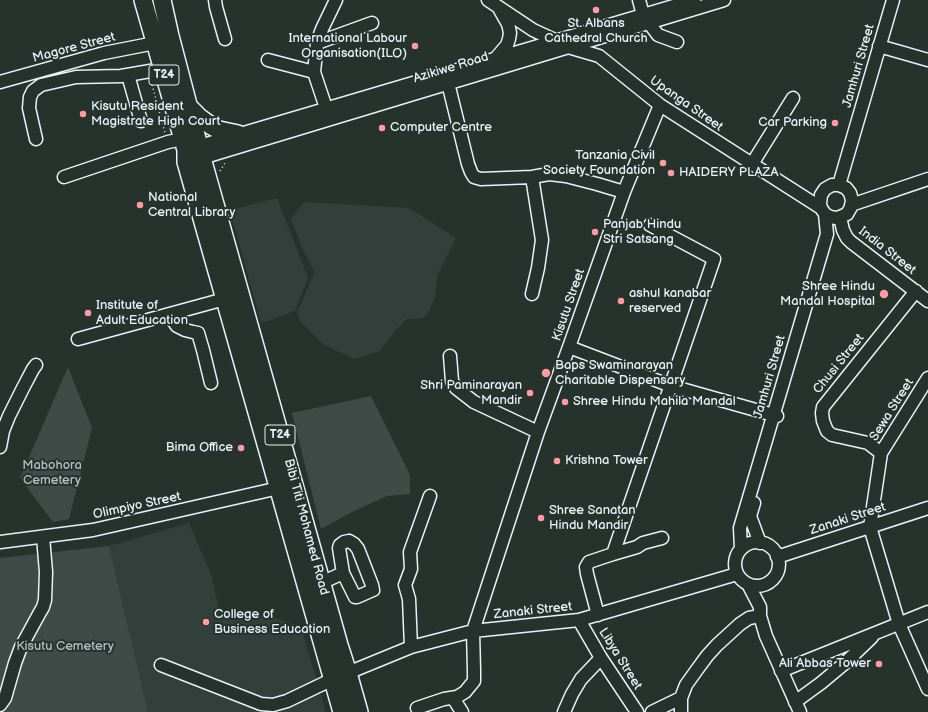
<!DOCTYPE html>
<html>
<head>
<meta charset="utf-8">
<style>
	body { margin:0 }
	canvas { display:block; background:#26332d }
</style>
</head>
<body>
<canvas width="928" height="712"></canvas>
<script>
const g = document.querySelector('canvas').getContext('2d');
g.lineJoin = 'round';
function fill(path, color) { g.fillStyle = color; g.fill(path, 'evenodd'); }
const shape = rows => new Path2D(rows.map(r => 'M' + r).join(''));
function trace(path, color, width, dash) { g.strokeStyle = color; g.lineWidth = width; g.lineCap = dash ? 'butt' : 'round'; g.setLineDash(dash || []); g.stroke(path); }
function drawText(font, color, halo, rows, align = 'center') {
  g.font = font + ' "Balsamiq Sans",sans-serif'; g.lineWidth = 4; g.setLineDash([]); g.textBaseline = 'middle'; g.strokeStyle = halo; g.fillStyle = color; for (const [text, x, y, turn = 0] of rows) {
    g.save(); g.translate(x, y); g.rotate((+turn || 0) * Math.PI / 180); g.textAlign = isNaN(turn) ? turn : align; if (halo) g.strokeText(text, 0, 0); g.fillText(text, 0, 0); g.restore();
  }
}
fill(shape([
	[277,198,308,278,295,311,261,323,230,210],
	[304,202,409,208,456,238,438,274,434,300,430,308,428,313,423,318,406,319,395,331,380,351,355,359,324,345,301,322,297,312,315,272,304,252,291,219],
	[189,523,212,577,220,616,258,612,301,627,326,712,148,712,109,546]
]), '#333f3a');
fill(shape([
	[68,367,92,428,69,519,53,522,20,478],
	[371,396,410,475,410,494,387,496,350,513,321,529,292,413],
	[109,546,148,712,0,712,0,558]
]), '#3e4b47');
const minor = shape([
	[215,0,216,7,225,39],
	[488,0,533,30,539,33],
	[639,0,643,15],
	[649,23,658,35,677,42],
	[533,30,557,41,568,47,599,56,660,105,821,208,825,214,830,217,836,218,840,217,847,214,851,207,852,200,850,193,846,188,839,185,832,185,825,189,821,195,820,204,821,208],
	[317,43,372,23],
	[879,46,928,60],
	[496,58,507,45,509,39,510,33,509,28,508,24,500,10],
	[268,60,314,72],
	[128,75,141,121],
	[0,82,104,53,155,43],
	[448,83,468,164,471,172,474,177,481,179,532,177,549,174,566,176,597,184,624,192],
	[326,108,314,72,317,43,322,29,336,0],
	[36,139,29,108,30,97,33,91,41,85,76,77,121,76,162,69],
	[193,148,694,0],
	[195,160,724,0],
	[752,164,793,98],
	[64,177,168,142,183,139],
	[839,185,893,0],
	[851,205,928,179],
	[840,217,843,230,847,238,851,242,928,301],
	[532,294,538,268,542,240,532,177],
	[169,315,177,326,185,330,193,332,198,333,203,350,211,383],
	[78,339,221,300,225,298],
	[569,347,671,386,777,416],
	[450,356,452,381,456,388,474,402,538,432],
	[928,378,881,453,870,527,899,624,928,689],
	[0,447,3,431,9,416,23,388,33,369,36,365],
	[881,453,868,443,832,435,827,431,823,421,822,413,823,407,916,291],
	[754,503,750,516,760,543],
	[349,541,354,544,358,549,372,585,373,590,357,597,355,597,343,573,339,548,340,545,344,542,349,541],
	[0,542,93,530,279,488],
	'735 564a22 22 0 1 1 44 0a22 22 0 1 1-44 0Z',
	[741,549,740,528,827,234,825,214],
	[613,554,637,547,643,543,662,538],
	[777,557,928,508],
	[321,583,343,573],
	[748,584,760,607,760,616,766,636,800,712],
	[598,615,587,574,586,567,589,562,613,554,714,259,650,225],
	[579,620,601,658,637,712],
	[411,647,409,599,405,585,411,569,410,552,430,496],
	[161,665,261,704,273,705,287,701,333,679,411,647,473,631,579,620,737,574],
	[781,671,928,612],
	[453,698,462,712],
	[795,702,821,683,845,663,872,637],
	[0,705,5,698,15,663,21,647,39,614,43,607,45,600,46,572,43,537],
	[417,708,444,699,457,697,465,692,474,681,474,671,473,631,538,432,569,347,624,192,660,105],
	[564,712,572,694,581,679,601,658],
	[652,712,681,698],
	[681,712,681,698,686,685,696,671,707,656,717,645,740,624,749,618,760,616]
]);
const highway = shape([
	[143,0,186,150,186,162,342,712],
	[162,0,170,36,202,158,339,645,348,673,359,712],
	[189,107,199,117,210,125,219,130,238,134]
]);
trace(minor, '#e8f1f8', 15);
trace(highway, '#e8f1f8', 20);
trace(shape([
	[151,81,165,133],
	[220,171,225,163]
]), '#e8f1f8', 1.5, [1, 3]);
trace(minor, '#26332d', 12);
trace(highway, '#26332d', 17);
for (const [x, y, r, color] of [
	[596,10,4,"#ff9aa2"],
	[415,46,4,"#ff9aa2"],
	[83,114,4,"#ff9aa2"],
	[835,123,4,"#ff9aa2"],
	[382,128,4,"#ff9aa2"],
	[663,163,4,"#ff9aa2"],
	[671,173,4,"#ff9aa2"],
	[140,205,4,"#ff9aa2"],
	[595,232,4,"#ff9aa2"],
	[884,294,5,"#ff9aa2"],
	[621,301,4,"#ff9aa2"],
	[88,313,4,"#ff9aa2"],
	[546,373,5,"#ff9aa2"],
	[530,393,4,"#ff9aa2"],
	[565,402,4,"#ff9aa2"],
	[241,448,4,"#ff9aa2"],
	[557,461,4,"#ff9aa2"],
	[541,518,4,"#ff9aa2"],
	[206,622,4,"#ff9aa2"],
	[879,664,4,"#ff9aa2"]
]) { const dot = new Path2D(); dot.arc(x, y, r, 0, 2 * Math.PI); g.fillStyle = color; g.fill(dot); trace(dot, '#26332d', 1.5); }
for (const [x, y, w] of [
	[164,75,30],
	[280,435,30]
]) { const box = new Path2D(); box.roundRect(x - w / 2, y - 10, w, 20, 3); g.fillStyle = '#26332d'; g.fill(box); trace(box, '#e8f1f8', 1); }
drawText('bold 12px', '#e8f1f8', null, [
	["T24",164,75],
	["T24",280,435]
]);
drawText('13px', '#e8f1f8', '#26332d', [
	["St. Albans",596,24,"center"],
	["Cathedral Church",596,39,"center"],
	["International Labour",407,39,"right"],
	["Organisation(ILO)",407,54,"right"],
	["Kisutu Resident",91,107],
	["Magistrate High Court",91,122],
	["Car Parking",827,123,"right"],
	["Computer Centre",390,128],
	["Tanzania Civil",655,156,"right"],
	["Society Foundation",655,171,"right"],
	["HAIDERY PLAZA",679,173],
	["National",148,198],
	["Central Library",148,213],
	["Panjab Hindu",603,225],
	["Stri Satsang",603,240],
	["Shree Hindu",875,287,"right"],
	["Mandal Hospital",875,302,"right"],
	["ashul kanabar",629,294],
	["reserved",629,309],
	["Institute of",96,306],
	["Adult Education",96,321],
	["Baps Swaminarayan",555,366],
	["Charitable Dispensary",555,381],
	["Shri Paminarayan",522,386,"right"],
	["Mandir",522,401,"right"],
	["Shree Hindu Mahila Mandal",573,402],
	["Bima Office",233,448,"right"],
	["Krishna Tower",565,461],
	["Shree Sanatan",549,511],
	["Hindu Mandir",549,526],
	["College of",214,615],
	["Business Education",214,630],
	["Ali Abbas Tower",871,664,"right"]
], 'left');
drawText('13px', '#e8f1f8', '#26332d', [
	["Magore Street",74,48,-15],
	["Jamhuri Street",859,66,-74],
	["Azikiwe Road",451,68,-17],
	["Upanga Street",686,104,35],
	["India Street",887,251,38],
	["Kisutu Street",569,305,-71],
	["Chusi Street",839,364,-51],
	["Jamhuri Street",770,377,-74],
	["Sewa Street",892,410,-58],
	["Olimpiyo Street",137,506,-12],
	["Zanaki Street",848,519,-18],
	["Bibi Titi Mohamed Road",306,527,75],
	["Zanaki Street",533,611,-6],
	["Libya Street",620,659,58]
]);
drawText('13px', '#b5bfc3', '#26332d', [
	["Mabohora",52,466],
	["Cemetery",52,481],
	["Kisutu Cemetery",65,647]
]);
</script>
</body>
</html>
